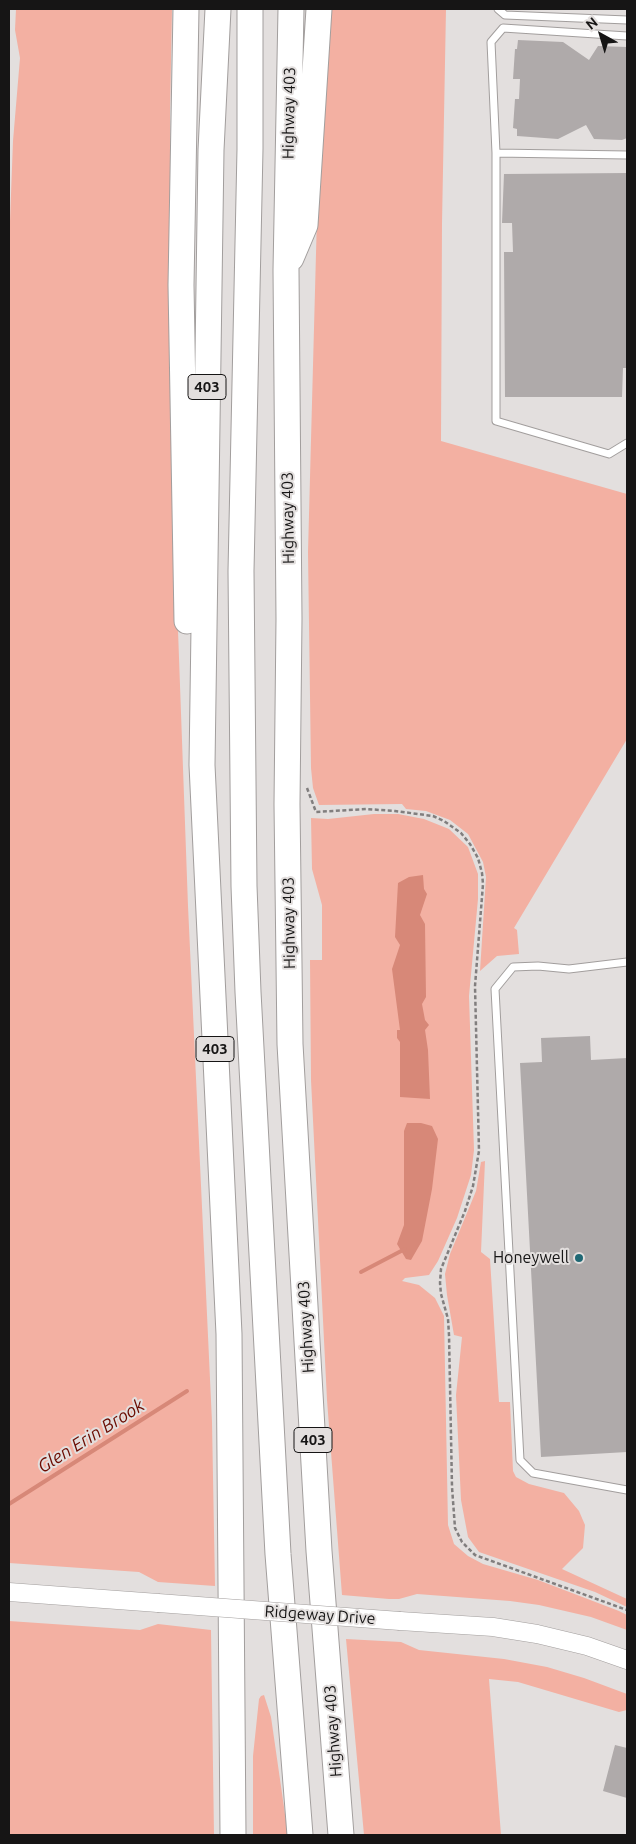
<!DOCTYPE html>
<html>
<head>
<meta charset="utf-8">
<style>
	body { margin:0 }
	#map { position:relative; width:636px; height:1844px; overflow:hidden; background:#e3dfde; font-family:Ubuntu,sans-serif }
	canvas { display:block }
	.frame { position:absolute; inset:0; border:10px solid #161515; pointer-events:none }
	.north { position:absolute; left:576px; top:10px; width:50px; height:50px; -webkit-text-stroke:4px #e3dfde; paint-order:stroke; rotate:321deg; font-size:14px; font-weight:700; line-height:20px; text-align:center; color:#161515 }
	.north::after { content:''; display:block; margin:auto; width:18px; height:22px; background:#161515; clip-path:polygon(50% 0,100% 100%,50% 72%,0 100%) }
</style>
</head>
<body>
<div id="map">
<canvas width="636" height="1844"></canvas>
<div class="frame"></div>
<div class="north">N</div>
</div>
<script>
const g = document.querySelector('canvas').getContext('2d');
g.lineJoin = 'round';
function fill(path, color) { g.fillStyle = color; g.fill(path, 'evenodd'); }
const shape = rows => new Path2D(rows.map(r => 'M' + r).join(''));
function trace(path, color, width, dash) { g.strokeStyle = color; g.lineWidth = width; g.lineCap = dash ? 'butt' : 'round'; g.setLineDash(dash || []); g.stroke(path); }
function drawText(font, color, halo, rows, align = 'center') {
  g.font = font + ' Ubuntu,sans-serif'; g.lineWidth = 4; g.setLineDash([]); g.textBaseline = 'middle'; g.strokeStyle = halo; g.fillStyle = color; for (const [text, x, y, turn = 0] of rows) {
    g.save(); g.translate(x, y); g.rotate((+turn || 0) * Math.PI / 180); g.textAlign = isNaN(turn) ? turn : align; if (halo) g.strokeText(text, 0, 0); g.fillText(text, 0, 0); g.restore();
  }
}
fill(shape([
	[16,9,172,9,170,113,174,520,188,906,212,1422,215,1586,158,1582,139,1572,9,1563,9,248,13,141,20,58,15,30],
	[331,9,446,9,442,223,441,441,627,494,627,739,514,928,517,930,519,954,497,956,480,971,486,877,483,862,468,834,450,820,426,811,406,809,402,804,319,805,313,788,311,768,308,552,317,216],
	[374,814,398,814,424,819,449,829,468,847,478,874,478,899,469,996,474,1150,471,1175,457,1218,438,1261,429,1275,405,1278,402,1281,419,1285,435,1298,444,1316,448,1525,454,1544,468,1556,483,1564,538,1580,619,1611,627,1615,627,1630,591,1617,539,1605,510,1601,417,1594,399,1599,389,1599,342,1595,327,1400,311,1080,310,960,322,960,322,905,312,869,311,818,328,819],
	[485,1161,481,1252,490,1259,499,1402,510,1402,513,1471,516,1477,529,1484,564,1493,579,1511,585,1525,583,1548,562,1569,627,1599,627,1607,595,1592,479,1552,468,1537,461,1500,456,1395,462,1337,454,1335,447,1295,445,1274,450,1254,476,1191,481,1162],
	[9,1621,140,1630,158,1624,211,1630,214,1835,9,1835],
	[346,1639,401,1642,419,1650,504,1659,547,1667,584,1678,627,1694,627,1710,619,1712,518,1682,489,1679,501,1835,364,1835],
	[264,1695,271,1717,288,1835,253,1835,253,1756,259,1699,261,1696]
]), '#f3b0a2');
fill(shape([
	[423,875,424,889,427,894,420,915,425,924,426,997,422,1004,425,1020,429,1025,425,1030,428,1050,430,1099,400,1097,400,1042,397,1038,397,1030,400,1030,392,969,400,945,395,937,398,883,409,877],
	[407,1123,421,1123,432,1126,438,1139,432,1189,422,1241,411,1260,406,1259,397,1244,404,1225,404,1131]
]), '#d78878');
trace(shape([
	[361,1272,405,1249],
	[9,1504,187,1391]
]), '#d78878', 4);
fill(shape([
	[518,40,563,42,589,60,598,46,627,47,627,138,622,140,594,139,586,125,558,139,517,136,517,129,513,128,515,99,519,99,520,79,513,79,515,49,517,49],
	[627,173,627,368,623,368,622,397,505,397,504,252,513,252,512,223,502,223,504,174],
	[590,1036,591,1060,627,1058,627,1452,541,1457,520,1063,542,1062,541,1038],
	[615,1745,627,1748,627,1798,603,1791]
]), '#afaaaa');
const service = shape([
	[498,9,505,15,627,20],
	[627,36,503,28,491,42,496,153,496,421,609,454,627,443],
	[496,153,627,155],
	[627,962,569,969,538,966,513,967,495,989,520,1460,533,1473,627,1490]
]);
const tertiary = shape([
	[9,1592,158,1603],
	[400,1621,493,1627,537,1634,587,1646,627,1660]
]);
const motorway = shape([
	[186,9,181,285,187,621],
	[218,9,211,150,202,765,229,1334,233,1835],
	[250,9,250,149,241,571,244,886,248,992,278,1554,300,1835],
	[291,9,286,270,289,619,287,804,290,1044,319,1551,341,1835],
	[291,258,305,225,319,9]
]);
trace(service, '#a29e9d', 9);
trace(tertiary, '#a29e9d', 19);
trace(motorway, '#a29e9d', 27);
trace(shape([
	[307,788,316,812,366,809,395,811,433,816,444,821,461,833,470,844,478,858,482,873,483,884,475,986,479,1151,473,1186,465,1211,441,1269,440,1283,441,1294,448,1319,449,1335,452,1487,455,1528,462,1542,475,1555,627,1610]
]), '#817e7e', 2.5, [4, 2.5]);
trace(service, '#fff', 7);
trace(tertiary, '#fff', 18);
trace(motorway, '#fff', 25);
const tertiaryBridge = shape([
	[158,1603,400,1621]
]);
trace(tertiaryBridge, '#a29e9d', 19, []);
trace(tertiaryBridge, '#fff', 18);
for (const [x, y, r, color] of [
	[579,1258,5,"#1f6874"]
]) { const dot = new Path2D(); dot.arc(x, y, r, 0, 2 * Math.PI); g.fillStyle = color; g.fill(dot); trace(dot, '#e3dfde', 2); }
for (const [x, y, w] of [
	[207,387,38],
	[215,1049,38],
	[313,1440,38]
]) { const box = new Path2D(); box.roundRect(x - w / 2, y - 12.5, w, 25, 4); g.fillStyle = '#e3dfde'; g.fill(box); trace(box, '#161515', 1); }
drawText('bold 15px', '#161515', null, [
	["403",207,387],
	["403",215,1049],
	["403",313,1440]
]);
drawText('16px', '#161515', '#e3dfde', [
	["Highway 403",289,113,-89],
	["Highway 403",288,518,-91],
	["Highway 403",289,923,-91],
	["Highway 403",306,1327,-93],
	["Ridgeway Drive",320,1615,4],
	["Highway 403",333,1731,-94]
]);
drawText('16px', '#161515', '#e3dfde', [
	["Honeywell",569,1258]
], 'right');
drawText('italic 18px', '#6b0b00', '#e3dfde', [
	["Glen Erin Brook",91,1436,-32]
]);
</script>
</body>
</html>
